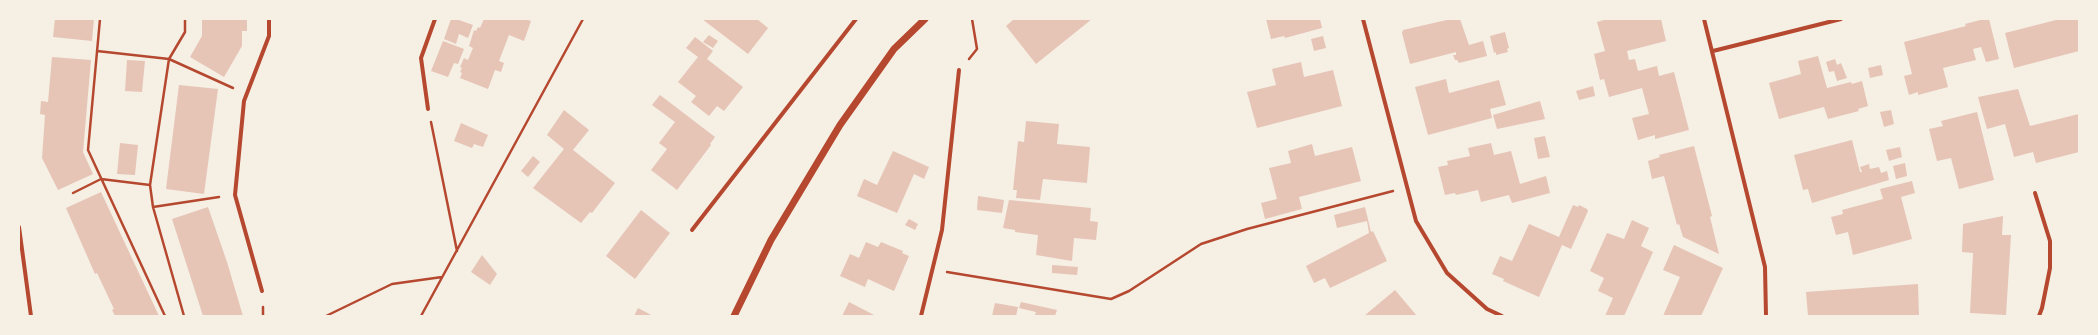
<!DOCTYPE html>
<html>
<head>
<meta charset="utf-8">
<style>
	body { margin:0 }
	#map { position:relative; width:2098px; height:335px; overflow:hidden; background:#f6efe4; font-family:"Fira Sans Condensed",sans-serif }
	canvas { display:block }
	.frame { position:absolute; inset:0; border:20px solid #f6efe4; pointer-events:none }
</style>
</head>
<body>
<div id="map">
<canvas width="2098" height="335"></canvas>
<div class="frame"></div>
</div>
<script>
const g = document.querySelector('canvas').getContext('2d');
g.lineJoin = 'round';
function fill(path, color) { g.fillStyle = color; g.fill(path, 'evenodd'); }
const shape = rows => new Path2D(rows.map(r => 'M' + r).join(''));
function trace(path, color, width, dash) { g.strokeStyle = color; g.lineWidth = width; g.lineCap = dash ? 'butt' : 'round'; g.setLineDash(dash || []); g.stroke(path); }
fill(shape([
	[55,19,94,19,92,41,53,37],
	[202,19,247,19,247,31,242,31,242,46,224,77,190,57,202,36],
	[451,19,456,19,473,25,468,38,459,34,456,44,444,39],
	[484,19,525,19,531,21,524,41,509,35,499,61,504,63,501,72,495,70,488,89,460,78,462,73,460,72,462,68,460,67,464,58,468,60,473,48,469,46,474,30,476,31,478,27,480,28],
	[702,19,757,19,768,28,748,54],
	[1014,19,1092,19,1036,64,1006,26],
	[1266,19,1320,19,1322,28,1285,38,1284,36,1271,39],
	[1451,19,1460,19,1469,45,1483,41,1487,56,1459,63,1457,60,1455,60,1453,55,1456,55,1456,52,1410,64,1402,33,1403,30],
	[1607,19,1661,19,1666,41,1627,51,1629,60,1635,59,1638,71,1657,66,1659,76,1674,72,1689,130,1655,139,1655,135,1638,140,1632,118,1649,114,1642,88,1609,97,1604,79,1600,80,1594,54,1605,51,1597,22],
	[1984,19,1989,19,1999,59,1986,62,1981,47,1973,49,1976,60,1943,68,1948,87,1918,95,1918,92,1909,95,1904,76,1912,74,1904,42,1966,26,1965,24],
	[2060,19,2079,19,2079,51,2014,68,2005,33],
	[1505,32,1509,48,1507,49,1508,52,1496,55,1496,52,1494,53,1490,36],
	[709,35,718,41,713,48,703,42],
	[1323,36,1326,48,1314,51,1311,39],
	[695,37,713,51,707,59,743,87,724,111,717,106,709,116,691,102,696,96,678,82,698,57,686,48],
	[443,41,464,49,458,64,454,63,448,77,431,71],
	[1818,56,1827,88,1851,82,1852,84,1862,81,1868,106,1858,109,1859,111,1828,119,1824,107,1779,119,1769,83,1801,74,1798,61],
	[52,57,91,60,83,152,93,174,58,190,42,158,45,115,40,114,41,101,48,102],
	[1835,59,1837,65,1841,63,1847,78,1837,81,1834,71,1829,72,1826,62],
	[127,60,145,61,142,92,125,91],
	[1301,62,1304,77,1333,70,1342,106,1257,128,1247,92,1276,85,1272,69],
	[1881,65,1883,75,1870,78,1868,68],
	[1446,79,1449,93,1499,80,1506,105,1490,109,1492,118,1428,135,1415,87],
	[179,85,218,89,204,194,166,189],
	[1593,86,1595,96,1579,100,1576,91],
	[2018,89,2030,126,2079,114,2079,152,2036,163,2033,152,2014,157,2005,124,1987,129,1978,97],
	[660,95,715,137,710,144,711,145,677,190,651,170,667,149,659,143,675,122,652,105],
	[1540,101,1545,119,1497,129,1493,115],
	[564,110,589,130,573,150,615,183,592,213,590,212,581,223,533,188,564,149,547,135],
	[1891,110,1894,124,1884,127,1880,112],
	[1977,112,1994,180,1959,189,1951,158,1937,161,1929,129,1943,126,1941,121],
	[1026,121,1059,124,1057,144,1090,147,1087,183,1043,179,1040,200,1016,198,1017,190,1013,190,1018,141,1024,142],
	[461,123,488,135,483,147,474,144,472,148,454,141],
	[1545,136,1550,157,1538,159,1534,138],
	[1852,140,1860,172,1862,172,1860,167,1869,164,1870,169,1879,167,1881,173,1887,171,1889,180,1812,203,1808,189,1803,190,1794,155],
	[120,143,138,145,135,175,117,174],
	[1491,143,1494,155,1511,151,1520,184,1546,176,1550,193,1512,203,1509,195,1481,202,1478,190,1456,195,1455,193,1445,195,1438,167,1448,165,1447,161,1470,156,1468,148],
	[1312,144,1315,156,1352,147,1361,181,1299,197,1302,209,1265,219,1261,203,1277,199,1269,168,1291,163,1288,151],
	[1694,146,1712,216,1710,217,1719,254,1683,237,1679,224,1677,225,1664,176,1652,179,1648,161,1660,157,1659,155],
	[1900,147,1902,157,1889,161,1886,150],
	[893,151,929,167,924,179,914,174,897,213,857,196,864,179,877,185],
	[533,156,540,162,528,177,521,171],
	[1905,163,1907,176,1896,179,1893,166],
	[1912,181,1915,193,1901,197,1912,239,1853,255,1848,232,1836,235,1831,217,1843,214,1842,210,1883,199,1880,189],
	[101,192,159,316,115,316,112,310,114,309,97,273,95,274,66,208],
	[978,196,1004,200,1002,213,977,210],
	[1009,200,1091,208,1090,221,1098,222,1096,240,1074,238,1072,261,1036,255,1038,235,1015,232,1015,230,1003,228],
	[1573,205,1578,207,1579,205,1587,209,1588,211,1571,249,1562,245,1539,297,1503,281,1504,279,1492,274,1500,256,1512,261,1529,224,1559,237],
	[208,207,227,262,243,316,203,316,172,219],
	[1365,207,1371,232,1373,231,1387,261,1330,288,1325,278,1314,283,1306,266,1369,233,1367,221,1337,228,1334,215],
	[641,210,670,233,635,279,606,256],
	[2003,216,2002,235,2011,235,2006,315,1970,313,1973,253,1962,252,1963,224],
	[909,219,918,224,915,230,905,225],
	[1632,220,1649,228,1641,246,1653,252,1624,316,1605,316,1613,298,1598,291,1604,278,1590,271,1607,233,1624,239],
	[866,242,878,247,881,242,903,251,902,253,909,256,894,291,868,279,865,287,840,276,850,254,859,258],
	[1674,245,1723,268,1701,316,1663,316,1680,277,1663,270],
	[482,255,497,274,490,285,471,272],
	[1052,265,1078,267,1077,275,1052,273],
	[1918,284,1919,316,1808,316,1806,292],
	[1395,290,1417,316,1364,316],
	[849,302,876,316,842,316],
	[1021,302,1057,310,1055,316,1035,315,1036,312,1019,308],
	[995,303,1018,307,1016,316,992,316],
	[638,308,653,316,634,316]
]), '#e6c5b7');
trace(shape([
	[100,19,88,150,165,316],
	[97,51,169,59,233,88],
	[969,59,977,49,972,19],
	[431,122,457,251],
	[73,193,101,179,150,185],
	[153,207,219,197],
	[947,272,1111,299,1129,291,1201,244,1247,229,1393,191],
	[263,307,263,316],
	[184,316,153,207,150,185,169,59,185,32,185,19],
	[326,316,392,284,442,277],
	[421,316,583,19]
]), '#b5482f', 2.5);
trace(shape([
	[1363,19,1416,221,1447,273,1487,309,1502,316],
	[1704,19,1765,267,1766,316],
	[1713,51,1841,19],
	[428,109,421,58,435,19],
	[2035,193,2050,241,2050,268,2042,308,2039,316],
	[19,227,31,316],
	[692,230,856,19],
	[262,291,235,195,244,101,269,36,269,19],
	[921,316,942,230,959,70]
]), '#b5482f', 4);
trace(shape([
	[734,316,771,240,840,125,894,49,925,19]
]), '#b5482f', 7);
</script>
</body>
</html>
